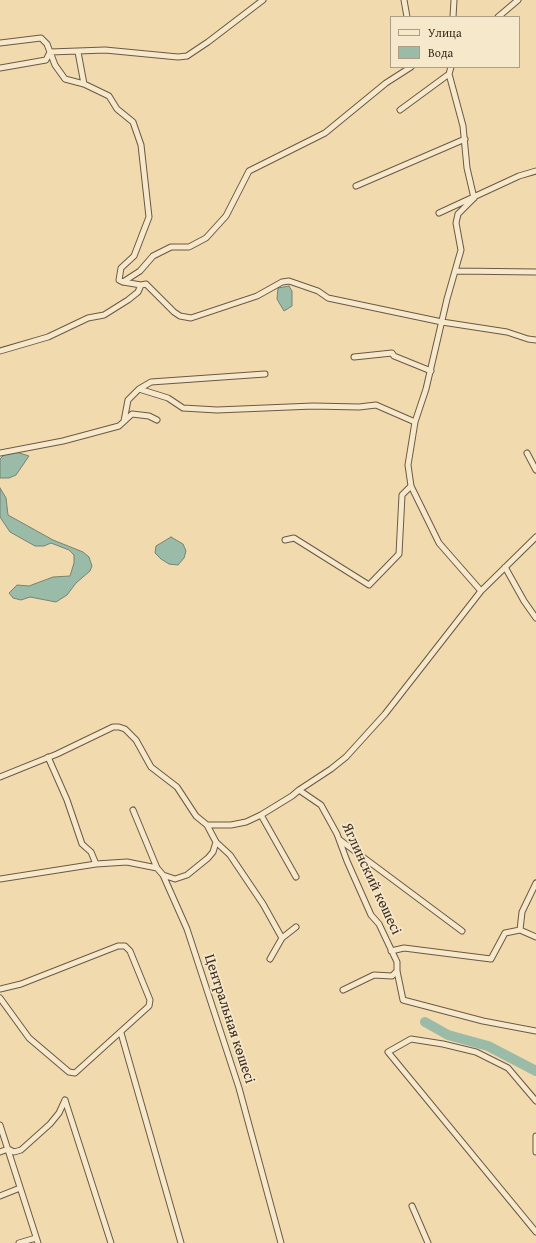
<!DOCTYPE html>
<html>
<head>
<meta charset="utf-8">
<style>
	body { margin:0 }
	#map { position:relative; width:536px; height:1243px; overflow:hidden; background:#f1dbae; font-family:"Gentium Book Plus",serif }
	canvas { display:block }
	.legend { position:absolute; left:390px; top:16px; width:130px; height:52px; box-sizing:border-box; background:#f6e8ca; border:1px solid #ad9d87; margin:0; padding:5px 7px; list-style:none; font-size:12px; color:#3f2d22 }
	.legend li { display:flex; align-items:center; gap:8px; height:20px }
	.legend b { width:20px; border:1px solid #ad9d87 }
</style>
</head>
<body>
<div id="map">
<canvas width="536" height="1243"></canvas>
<ul class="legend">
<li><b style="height:5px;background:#f6e8ca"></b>Улица</li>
<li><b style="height:11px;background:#9bbba9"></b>Вода</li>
</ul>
</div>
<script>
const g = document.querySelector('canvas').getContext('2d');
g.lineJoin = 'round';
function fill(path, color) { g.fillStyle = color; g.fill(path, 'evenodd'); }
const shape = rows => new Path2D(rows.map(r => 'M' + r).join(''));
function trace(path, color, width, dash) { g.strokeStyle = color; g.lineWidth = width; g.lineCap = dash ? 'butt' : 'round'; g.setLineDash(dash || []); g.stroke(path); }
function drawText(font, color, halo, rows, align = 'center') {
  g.font = font + ' "Gentium Book Plus",serif'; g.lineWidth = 3.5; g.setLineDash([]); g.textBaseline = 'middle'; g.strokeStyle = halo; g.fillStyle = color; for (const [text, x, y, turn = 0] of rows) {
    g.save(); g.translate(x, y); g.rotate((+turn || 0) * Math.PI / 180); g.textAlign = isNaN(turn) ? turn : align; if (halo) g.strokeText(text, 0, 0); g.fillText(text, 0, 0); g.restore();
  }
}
const water = shape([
	[289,286,292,291,292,306,284,311,277,299,278,288,289,286],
	[16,452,29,456,16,475,9,478,0,478,0,459,5,454,16,452],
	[0,488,6,498,8,515,53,540,83,552,89,557,92,566,90,571,76,583,67,595,56,602,30,597,21,600,13,598,9,593,17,585,29,586,53,577,70,576,74,563,74,555,69,550,51,543,44,546,35,546,10,532,0,517,0,488],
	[171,537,183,544,186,551,184,558,178,565,169,564,161,559,155,553,156,546,171,537]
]);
fill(water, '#9bbba9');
trace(water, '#768273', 1);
trace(shape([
	[425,1022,448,1035,488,1046,536,1071]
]), '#9bbba9', 10);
const minor = shape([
	[404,0,407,17],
	[453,17,454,0],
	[498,17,518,0],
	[0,43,41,38,47,44,50,52,46,60,0,68],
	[78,52,84,84],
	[451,67,449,74,463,126,467,168,474,198],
	[400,110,449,74],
	[356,186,465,139],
	[474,198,458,214,456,223,461,250,447,299,426,389,415,422,408,465,411,486,439,543,481,591],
	[439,213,519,176,536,171],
	[456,271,536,272],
	[123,282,119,280,121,268,134,256,149,217,141,145,133,122,117,109,109,96,84,84,65,79,55,65,50,52,105,50,178,57,187,56,208,42,263,0],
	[141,285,146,284,174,312,180,316,191,318,257,296,282,282,289,281,318,291,328,298,442,322,507,332,528,339,536,340],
	[0,351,48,337,88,318,104,315,128,300,138,292,141,285,123,282,140,271,153,256,171,247,189,247,206,238,226,216,249,171,325,133,386,83,411,67],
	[354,357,392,353,394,356,431,371],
	[139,389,168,398,183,408,217,410,313,406,359,407,376,405,415,422],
	[124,421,128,400,139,389,151,382,265,374],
	[0,453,63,441,119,426,132,414,149,416,157,420],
	[527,453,536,470],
	[285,540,294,538,369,585,399,554,402,495,411,486],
	[505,567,524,601,536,618],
	[48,757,67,800,82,844,91,852,96,864],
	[0,777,57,754,113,727,119,727,125,729,136,740,151,767,177,787,196,816,207,825,231,825,246,822,261,815,292,796,299,790,321,805,337,834,347,861,371,915,379,924,397,962,397,971,403,1000,483,1021,536,1031],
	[299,790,331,769,346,757,385,714,481,591,536,537],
	[133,810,157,868,163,875,187,929,239,1088,281,1243],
	[261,815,296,877],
	[207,825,216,842,230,855,263,904,282,938,296,927],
	[340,840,462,931],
	[163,875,175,879,187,875,208,858,213,852,216,842],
	[0,879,96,864,127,862,157,868],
	[520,930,536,937],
	[391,951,404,948,491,959,505,933,520,930,522,912,536,883],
	[270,959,282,938],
	[0,989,21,984,118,946,125,946,130,951,150,1000,149,1006,75,1073,69,1072,29,1038,0,998],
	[343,990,374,975,392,976,397,971],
	[121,1033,181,1243],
	[65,1100,111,1243],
	[536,1101,508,1068,476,1052,443,1044,411,1039,388,1052,536,1232],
	[0,1125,38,1243],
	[536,1136,536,1152],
	[0,1152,8,1149,14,1152,21,1150,50,1124,59,1113,65,1100],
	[0,1196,20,1188],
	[412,1206,428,1243],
	[19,1243,36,1238]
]);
trace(minor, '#6c5845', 7);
trace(minor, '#f6e8ca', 5);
drawText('15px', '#3f2d22', '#f6e8ca', [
	["Яглинский көшесі",371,879,65],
	["Центральная көшесі",229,1019,72]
]);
</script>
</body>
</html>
